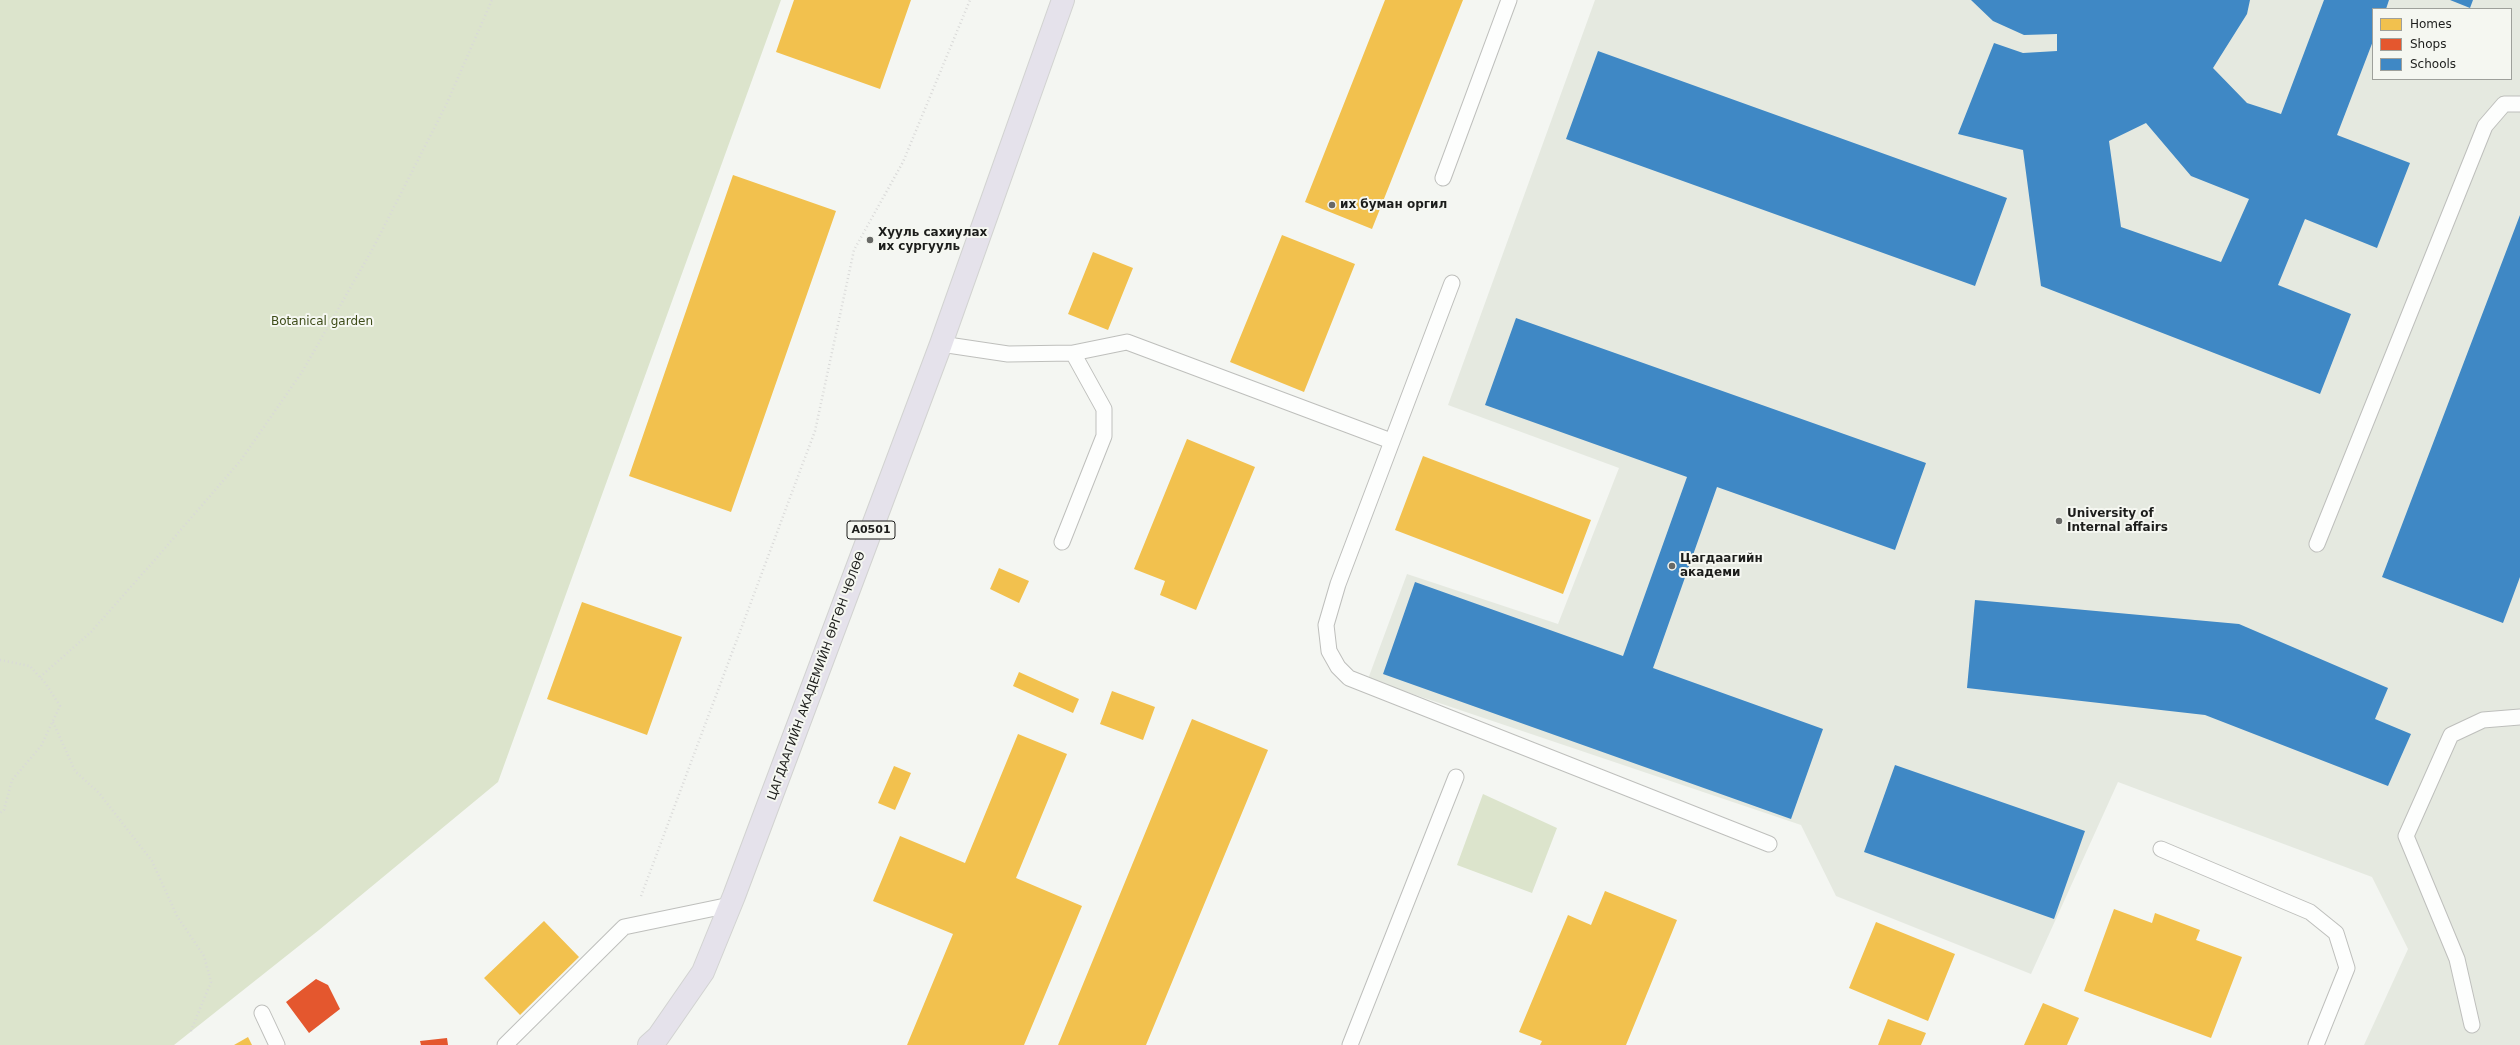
<!DOCTYPE html>
<html>
<head>
<meta charset="utf-8">
<style>
	body { margin:0 }
	#map { position:relative; width:2520px; height:1045px; overflow:hidden; background:#f4f6f2; font-family:"DejaVu Sans",sans-serif }
	canvas { display:block }
	.legend { position:absolute; left:2372px; top:8px; width:140px; height:72px; box-sizing:border-box; background:#f5f7f1; border:1px solid #9ea09b; margin:0; padding:5px 7px; list-style:none; font-size:12px; color:#1c1d1b }
	.legend li { display:flex; align-items:center; gap:8px; height:20px }
	.legend b { width:20px; border:1px solid #9ea09b }
</style>
</head>
<body>
<div id="map">
<canvas width="2520" height="1045"></canvas>
<ul class="legend">
<li><b style="height:11px;background:#f2c14e"></b>Homes</li>
<li><b style="height:11px;background:#e4572e"></b>Shops</li>
<li><b style="height:11px;background:#3f88c5"></b>Schools</li>
</ul>
</div>
<script>
const g = document.querySelector('canvas').getContext('2d');
g.lineJoin = 'round';
function fill(path, color) { g.fillStyle = color; g.fill(path, 'evenodd'); }
const shape = rows => new Path2D(rows.map(r => 'M' + r).join(''));
function trace(path, color, width, dash) { g.strokeStyle = color; g.lineWidth = width; g.lineCap = dash ? 'butt' : 'round'; g.setLineDash(dash || []); g.stroke(path); }
function drawText(font, color, halo, rows, align = 'center') {
  g.font = font + ' "DejaVu Sans",sans-serif'; g.lineWidth = 4; g.setLineDash([]); g.textBaseline = 'middle'; g.strokeStyle = halo; g.fillStyle = color; for (const [text, x, y, turn = 0] of rows) {
    g.save(); g.translate(x, y); g.rotate((+turn || 0) * Math.PI / 180); g.textAlign = isNaN(turn) ? turn : align; if (halo) g.strokeText(text, 0, 0); g.fillText(text, 0, 0); g.restore();
  }
}
fill(shape([
	[1595,0,2520,0,2520,1045,2364,1045,2408,949,2372,877,2118,782,2031,974,1836,896,1801,825,1368,679,1407,574,1558,624,1619,468,1448,405],
	[2373,9,2511,9,2511,79,2373,79]
]), '#e5e9e0');
fill(shape([
	[0,0,781,0,498,782,319,930,174,1045,0,1045],
	[1483,794,1557,828,1532,893,1457,865]
]), '#dce4cc');
fill(shape([
	[794,0,911,0,880,89,776,52],
	[1385,0,1463,0,1372,229,1305,202],
	[733,175,836,211,731,512,629,476],
	[1282,235,1355,264,1304,392,1230,362],
	[1093,252,1133,268,1108,330,1068,314],
	[1187,439,1255,467,1196,610,1160,595,1165,581,1134,569],
	[1423,456,1591,520,1563,594,1395,530],
	[999,568,1029,581,1019,603,990,589],
	[582,602,682,637,647,735,547,699],
	[1019,672,1079,699,1073,713,1013,686],
	[1112,691,1155,707,1143,740,1100,724],
	[1192,719,1268,750,1146,1045,1058,1045],
	[1018,734,1067,754,1016,878,1082,906,1024,1045,907,1045,953,934,873,901,900,836,965,863],
	[894,766,911,773,895,810,878,803],
	[1605,891,1677,920,1626,1045,1540,1045,1542,1041,1519,1032,1568,915,1591,925],
	[2114,909,2152,923,2155,913,2200,930,2196,940,2242,957,2211,1038,2084,991],
	[544,921,579,957,520,1015,484,978],
	[1876,922,1955,954,1928,1021,1849,988],
	[2043,1003,2079,1018,2067,1045,2024,1045],
	[1888,1019,1926,1033,1921,1045,1878,1045],
	[248,1037,252,1045,234,1045]
]), '#f2c14e');
fill(shape([
	[316,979,328,985,340,1009,309,1033,286,1002],
	[447,1038,448,1045,421,1045,420,1041]
]), '#e4572e');
fill(shape([
	[1971,0,2250,0,2247,14,2213,68,2247,103,2281,114,2324,0,2389,0,2386,9,2373,9,2373,41,2337,135,2410,163,2377,248,2305,219,2278,285,2351,314,2320,394,2041,286,2023,150,1958,134,1994,43,2023,53,2057,51,2057,34,2024,35,1993,21],
	[2146,123,2191,176,2249,199,2221,262,2121,227,2109,141],
	[2450,0,2473,0,2470,8],
	[1598,51,2007,198,1975,286,1566,139],
	[2520,215,2520,577,2503,623,2382,577],
	[1516,318,1926,463,1895,550,1717,487,1653,668,1823,729,1791,819,1383,674,1415,582,1623,656,1687,477,1485,405],
	[1975,600,2239,624,2388,688,2375,719,2411,734,2388,786,2205,715,1967,688],
	[1895,765,2085,831,2054,919,1864,852]
]), '#3f88c5');
const lane = shape([
	[1443,178,1509,0],
	[1452,283,1338,584,1326,625,1329,651,1338,667,1349,678,1769,844],
	[941,344,1008,354,1073,353,1127,342,1391,441],
	[1062,542,1104,436,1104,409,1073,353],
	[2317,544,2485,126,2504,104,2520,104],
	[2161,849,2310,912,2336,933,2347,968,2316,1045],
	[262,1013,277,1045],
	[2472,1025,2457,959,2406,836,2451,735,2483,720,2520,717],
	[505,1045,624,927,730,905],
	[1350,1045,1456,777]
]);
const highway = shape([
	[649,1045,658,1037,703,972,734,896,941,344,1063,0]
]);
trace(lane, '#bebfbc', 17);
trace(highway, '#d2d3d1', 24);
trace(shape([
	[0,660,30,666,46,684,60,706,41,746,12,780,4,810,0,813],
	[40,677,91,632,159,555,241,460,302,372,372,250,446,105,492,0],
	[53,722,75,771,99,793,152,861,177,916,204,956,211,982,190,1033],
	[641,896,815,431,854,250,903,162,970,0]
]), '#d9d9d8', 2.5, [1, 3]);
trace(lane, '#fdfefd', 15);
trace(highway, '#e5e2eb', 22);
for (const [x, y, r, color] of [
	[1332,205,4,"#686966"],
	[870,240,4,"#686966"],
	[2059,521,4,"#686966"],
	[1672,566,4,"#686966"]
]) { const dot = new Path2D(); dot.arc(x, y, r, 0, 2 * Math.PI); g.fillStyle = color; g.fill(dot); trace(dot, '#f5f7f1', 1.5); }
for (const [x, y, w] of [
	[871,530,48]
]) { const box = new Path2D(); box.roundRect(x - w / 2, y - 9, w, 18, 3); g.fillStyle = '#f5f7f1'; g.fill(box); trace(box, '#1c1d1b', 1); }
drawText('bold 11px', '#1c1d1b', null, [
	["A0501",871,530]
]);
drawText('bold 12px', '#1c1d1b', '#f5f7f1', [
	["их буман оргил",1340,205],
	["Хууль сахиулах",878,233],
	["их сургууль",878,247],
	["University of",2067,514],
	["Internal affairs",2067,528],
	["Цагдаагийн",1680,559],
	["академи",1680,573]
], 'left');
drawText('12px', '#3e4c19', '#f5f7f1', [
	["Botanical garden",322,322]
]);
drawText('12px', '#1c1d1b', '#f5f7f1', [
	["ЦАГДААГИЙН АКАДЕМИЙН ӨРГӨН ЧӨЛӨӨ",817,676,-70]
]);
</script>
</body>
</html>
